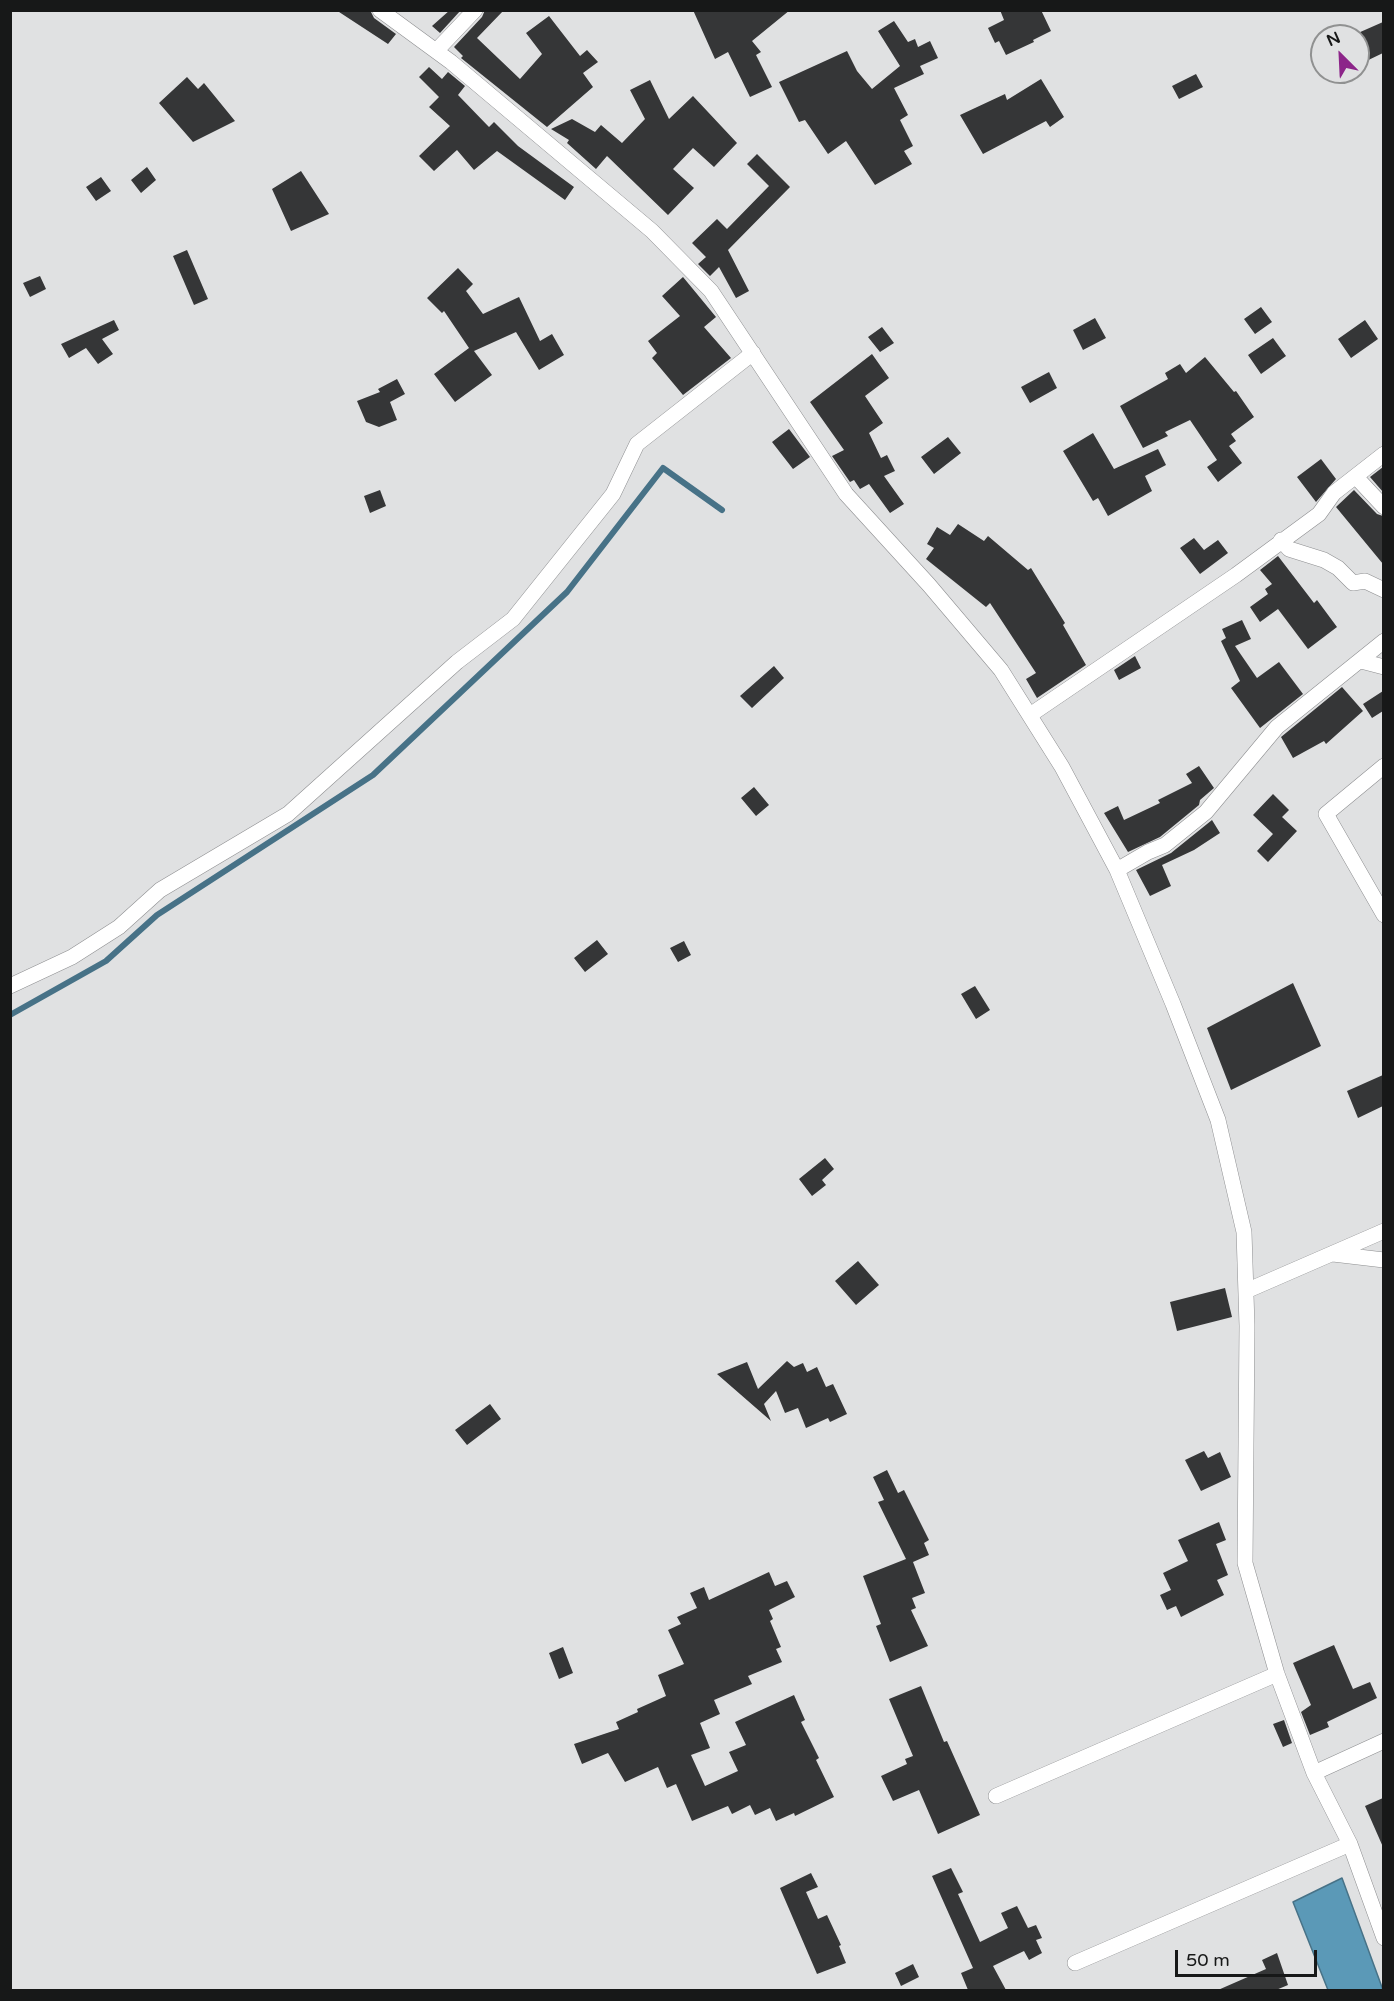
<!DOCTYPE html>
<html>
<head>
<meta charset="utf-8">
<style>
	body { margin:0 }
	#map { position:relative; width:1394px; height:2001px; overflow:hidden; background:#e0e1e2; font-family:"Varela Round",sans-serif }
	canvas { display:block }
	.frame { position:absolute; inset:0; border:12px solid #171818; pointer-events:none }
	.north { position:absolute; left:1310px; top:24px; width:60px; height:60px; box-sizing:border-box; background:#e0e1e2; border:2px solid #909191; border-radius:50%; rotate:336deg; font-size:16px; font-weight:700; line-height:24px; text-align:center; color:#171818 }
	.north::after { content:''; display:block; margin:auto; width:21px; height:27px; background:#8c2489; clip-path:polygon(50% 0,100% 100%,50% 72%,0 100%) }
	.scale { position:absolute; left:1175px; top:1950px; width:142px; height:27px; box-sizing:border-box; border:3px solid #171818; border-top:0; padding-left:8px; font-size:18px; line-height:21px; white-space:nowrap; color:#171818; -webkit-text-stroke:4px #e0e1e2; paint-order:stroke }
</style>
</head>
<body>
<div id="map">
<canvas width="1394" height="2001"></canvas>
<div class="frame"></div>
<div class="north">N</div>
<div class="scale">50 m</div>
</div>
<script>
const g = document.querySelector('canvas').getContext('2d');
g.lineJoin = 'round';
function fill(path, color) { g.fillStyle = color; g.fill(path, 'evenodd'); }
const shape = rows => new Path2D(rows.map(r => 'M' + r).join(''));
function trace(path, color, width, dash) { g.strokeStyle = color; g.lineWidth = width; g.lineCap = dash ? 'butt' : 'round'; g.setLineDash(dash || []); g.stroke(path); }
const water = shape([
	[1342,1878,1383,1990,1328,1990,1293,1902,1342,1878]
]);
fill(water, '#5b99b7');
trace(water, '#477287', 1.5);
trace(shape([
	[10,1015,106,961,157,915,373,775,567,592,663,468,722,510]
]), '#477287', 6);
fill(shape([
	[336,10,370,10,374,18,396,34,388,44],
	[450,10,461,10,440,33,432,26],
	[485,10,504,10,477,38,520,79,542,54,526,33,549,16,580,56,587,50,598,62,583,73,593,87,547,127,461,58,463,56,454,47,482,17],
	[693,10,790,10,752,41,761,52,756,55,772,87,750,97,728,52,715,59],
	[1000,10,1041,10,1051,31,1033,40,1034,42,1006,55,999,41,995,43,988,28,1004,20],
	[894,21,908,42,915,39,918,47,930,41,938,58,920,66,924,74,894,88,908,115,900,120,913,146,904,151,912,164,875,185,846,141,828,154,805,120,799,122,779,82,847,51,857,71,872,89,900,66,878,31],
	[1383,22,1383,53,1358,65,1358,33],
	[429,67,442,79,448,72,465,86,458,95,489,127,494,122,518,146,574,187,565,200,497,151,474,170,457,150,434,171,419,156,450,126,429,107,439,97,419,77],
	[1196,74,1203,87,1179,99,1172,86],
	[187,77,198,89,204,83,235,121,193,142,159,103],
	[1041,79,1064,117,1050,127,1046,121,983,154,960,115,1005,94,1007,100],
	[650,80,669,119,693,96,737,143,714,167,693,148,673,169,694,188,668,215,607,156,596,169,567,143,569,140,551,129,572,119,595,132,601,125,622,143,645,119,630,90],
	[757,154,790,187,728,250,749,291,736,298,719,267,710,276,698,264,706,257,692,243,717,219,727,229,769,186,747,164],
	[147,167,156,180,141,193,131,180],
	[301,171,329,214,291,231,272,189],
	[101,177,111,191,96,201,86,187],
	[187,250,208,299,194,305,173,256],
	[458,268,473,284,466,291,483,314,519,297,540,341,552,334,564,355,539,370,516,332,474,351,492,375,455,402,434,374,469,348,444,311,442,313,427,298],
	[40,276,46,289,30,297,23,283],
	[683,277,716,317,704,327,731,358,683,395,652,358,657,353,648,341,680,316,662,296],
	[1261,307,1272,322,1255,334,1244,319],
	[1095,318,1106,338,1083,350,1073,330],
	[114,320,119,330,102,339,113,354,98,364,86,348,69,358,61,344],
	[1365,320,1378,339,1351,358,1338,339],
	[882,327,894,343,880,352,868,337],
	[1273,338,1286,356,1261,374,1248,355],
	[872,354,889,378,865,396,883,423,869,433,881,458,887,455,895,471,884,476,904,504,890,513,869,484,860,489,854,480,850,482,832,456,844,450,810,402],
	[1205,357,1234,392,1236,391,1254,417,1231,434,1236,441,1229,446,1242,463,1218,482,1207,467,1217,460,1190,420,1165,432,1168,436,1143,448,1120,406,1168,379,1165,373,1180,364,1186,373],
	[1049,372,1057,388,1030,403,1021,387],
	[397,379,405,394,390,402,397,420,379,427,366,422,357,401,380,392,378,389],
	[789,429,810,457,793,469,772,442],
	[1093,433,1114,469,1158,449,1166,465,1145,476,1152,491,1108,516,1098,498,1093,501,1063,451],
	[948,437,961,453,934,474,921,457],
	[1321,459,1336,479,1316,502,1297,477],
	[1383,467,1383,492,1370,477],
	[380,490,386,506,370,513,364,496],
	[1354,490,1377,514,1383,516,1383,564,1336,507],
	[958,524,984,541,988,536,1028,570,1031,568,1065,623,1063,625,1086,665,1037,698,1026,679,1036,673,990,603,986,607,926,559,934,548,927,544,937,527,950,535],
	[1194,538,1204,550,1218,540,1228,553,1200,574,1180,548],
	[1278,556,1314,603,1317,600,1337,627,1308,649,1278,609,1260,622,1250,607,1268,594,1265,589,1272,584,1260,570],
	[1242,620,1251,639,1235,646,1257,678,1279,662,1303,694,1260,728,1231,688,1240,681,1221,641,1226,638,1222,629],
	[1135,656,1141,668,1119,680,1114,670],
	[774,666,784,678,752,708,740,696],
	[1342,687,1363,711,1326,744,1324,741,1293,758,1281,737],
	[1383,691,1383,711,1372,718,1363,704],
	[1199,766,1214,788,1200,800,1199,805,1160,837,1128,852,1104,813,1118,806,1124,820,1160,803,1158,800,1192,783,1186,774],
	[754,787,769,805,756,816,741,798],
	[1273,794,1289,810,1282,817,1297,831,1268,862,1257,851,1273,834,1253,815],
	[1212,820,1220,833,1194,850,1162,865,1171,886,1150,896,1136,870,1171,853],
	[597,940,608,954,585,972,574,958],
	[684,941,691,955,678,962,670,948],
	[1293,983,1321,1046,1231,1090,1207,1028],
	[975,986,990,1010,976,1019,961,994],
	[1383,1075,1383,1106,1358,1118,1347,1091],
	[825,1158,834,1169,822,1180,826,1185,812,1196,799,1179],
	[858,1261,879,1285,856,1305,835,1281],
	[1225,1288,1232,1317,1177,1331,1170,1302],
	[787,1361,794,1367,803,1363,807,1372,817,1367,826,1387,833,1384,847,1414,830,1422,828,1418,806,1428,798,1408,785,1413,776,1391,764,1404,771,1421,717,1374,747,1362,758,1389],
	[490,1404,501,1419,467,1445,455,1430],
	[1204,1451,1208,1458,1220,1452,1231,1477,1201,1491,1185,1460],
	[887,1470,898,1493,904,1490,929,1540,924,1543,929,1555,913,1562,925,1593,912,1598,916,1608,911,1610,928,1646,890,1662,876,1626,881,1624,863,1576,906,1559,878,1502,884,1500,873,1477],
	[1219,1522,1226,1540,1216,1544,1228,1575,1217,1580,1224,1595,1181,1617,1176,1606,1167,1610,1160,1595,1171,1590,1163,1573,1188,1561,1178,1540],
	[769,1572,775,1586,787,1581,795,1597,769,1610,773,1619,770,1621,781,1647,776,1649,782,1662,748,1676,752,1684,714,1700,720,1714,700,1723,710,1748,691,1755,705,1786,738,1771,729,1752,746,1745,735,1722,794,1695,805,1720,801,1722,819,1758,816,1760,834,1797,795,1816,794,1813,776,1821,770,1808,755,1815,750,1805,732,1814,728,1806,692,1821,676,1784,667,1788,658,1767,625,1782,608,1753,582,1764,574,1744,619,1729,616,1722,638,1712,637,1709,666,1696,658,1675,684,1664,668,1630,681,1624,677,1617,697,1608,690,1593,704,1587,709,1600],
	[1334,1645,1353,1689,1370,1682,1377,1698,1327,1722,1329,1727,1310,1735,1301,1712,1311,1705,1293,1663],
	[563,1647,573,1673,559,1679,549,1653],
	[921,1686,944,1742,947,1741,980,1815,938,1834,919,1790,893,1801,881,1776,907,1764,905,1759,913,1756,889,1699],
	[1284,1720,1292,1743,1283,1747,1273,1724],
	[1383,1798,1383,1847,1365,1806],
	[951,1868,963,1892,958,1894,980,1942,1008,1928,1001,1913,1017,1906,1028,1928,1036,1925,1042,1938,1036,1940,1042,1953,1029,1960,1024,1951,993,1966,1006,1990,968,1990,961,1973,973,1968,932,1876],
	[811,1873,818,1887,806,1892,818,1919,827,1915,841,1945,839,1946,846,1963,817,1974,780,1888],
	[1277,1953,1288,1985,1276,1990,1218,1990,1266,1969,1262,1960],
	[913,1964,919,1977,901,1986,895,1973]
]), '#353637');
const minor = shape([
	[380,10,451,62,652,231,711,291,846,494,929,585,1001,670,1062,767,1117,870,1173,1004,1218,1120,1244,1232,1247,1326,1245,1563,1277,1674,1314,1773,1350,1844,1384,1938],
	[436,51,475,10],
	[1356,477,1384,507],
	[1281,540,1289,549,1324,560,1338,568,1353,583,1365,581,1384,590],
	[1361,661,1384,667],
	[1030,715,1236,575,1319,514,1334,493,1384,454],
	[1384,766,1326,814,1384,915],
	[1117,870,1148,852,1165,845,1206,812,1277,727,1384,641],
	[10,986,72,957,119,927,160,890,288,814,457,662,513,619,613,494,637,444,753,353],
	[1333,1254,1384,1260],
	[1246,1291,1384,1231],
	[1314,1773,1384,1741],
	[996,1796,1277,1674],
	[1075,1963,1350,1844]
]);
trace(minor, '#8d8e90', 16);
trace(minor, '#fff', 15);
</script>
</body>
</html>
